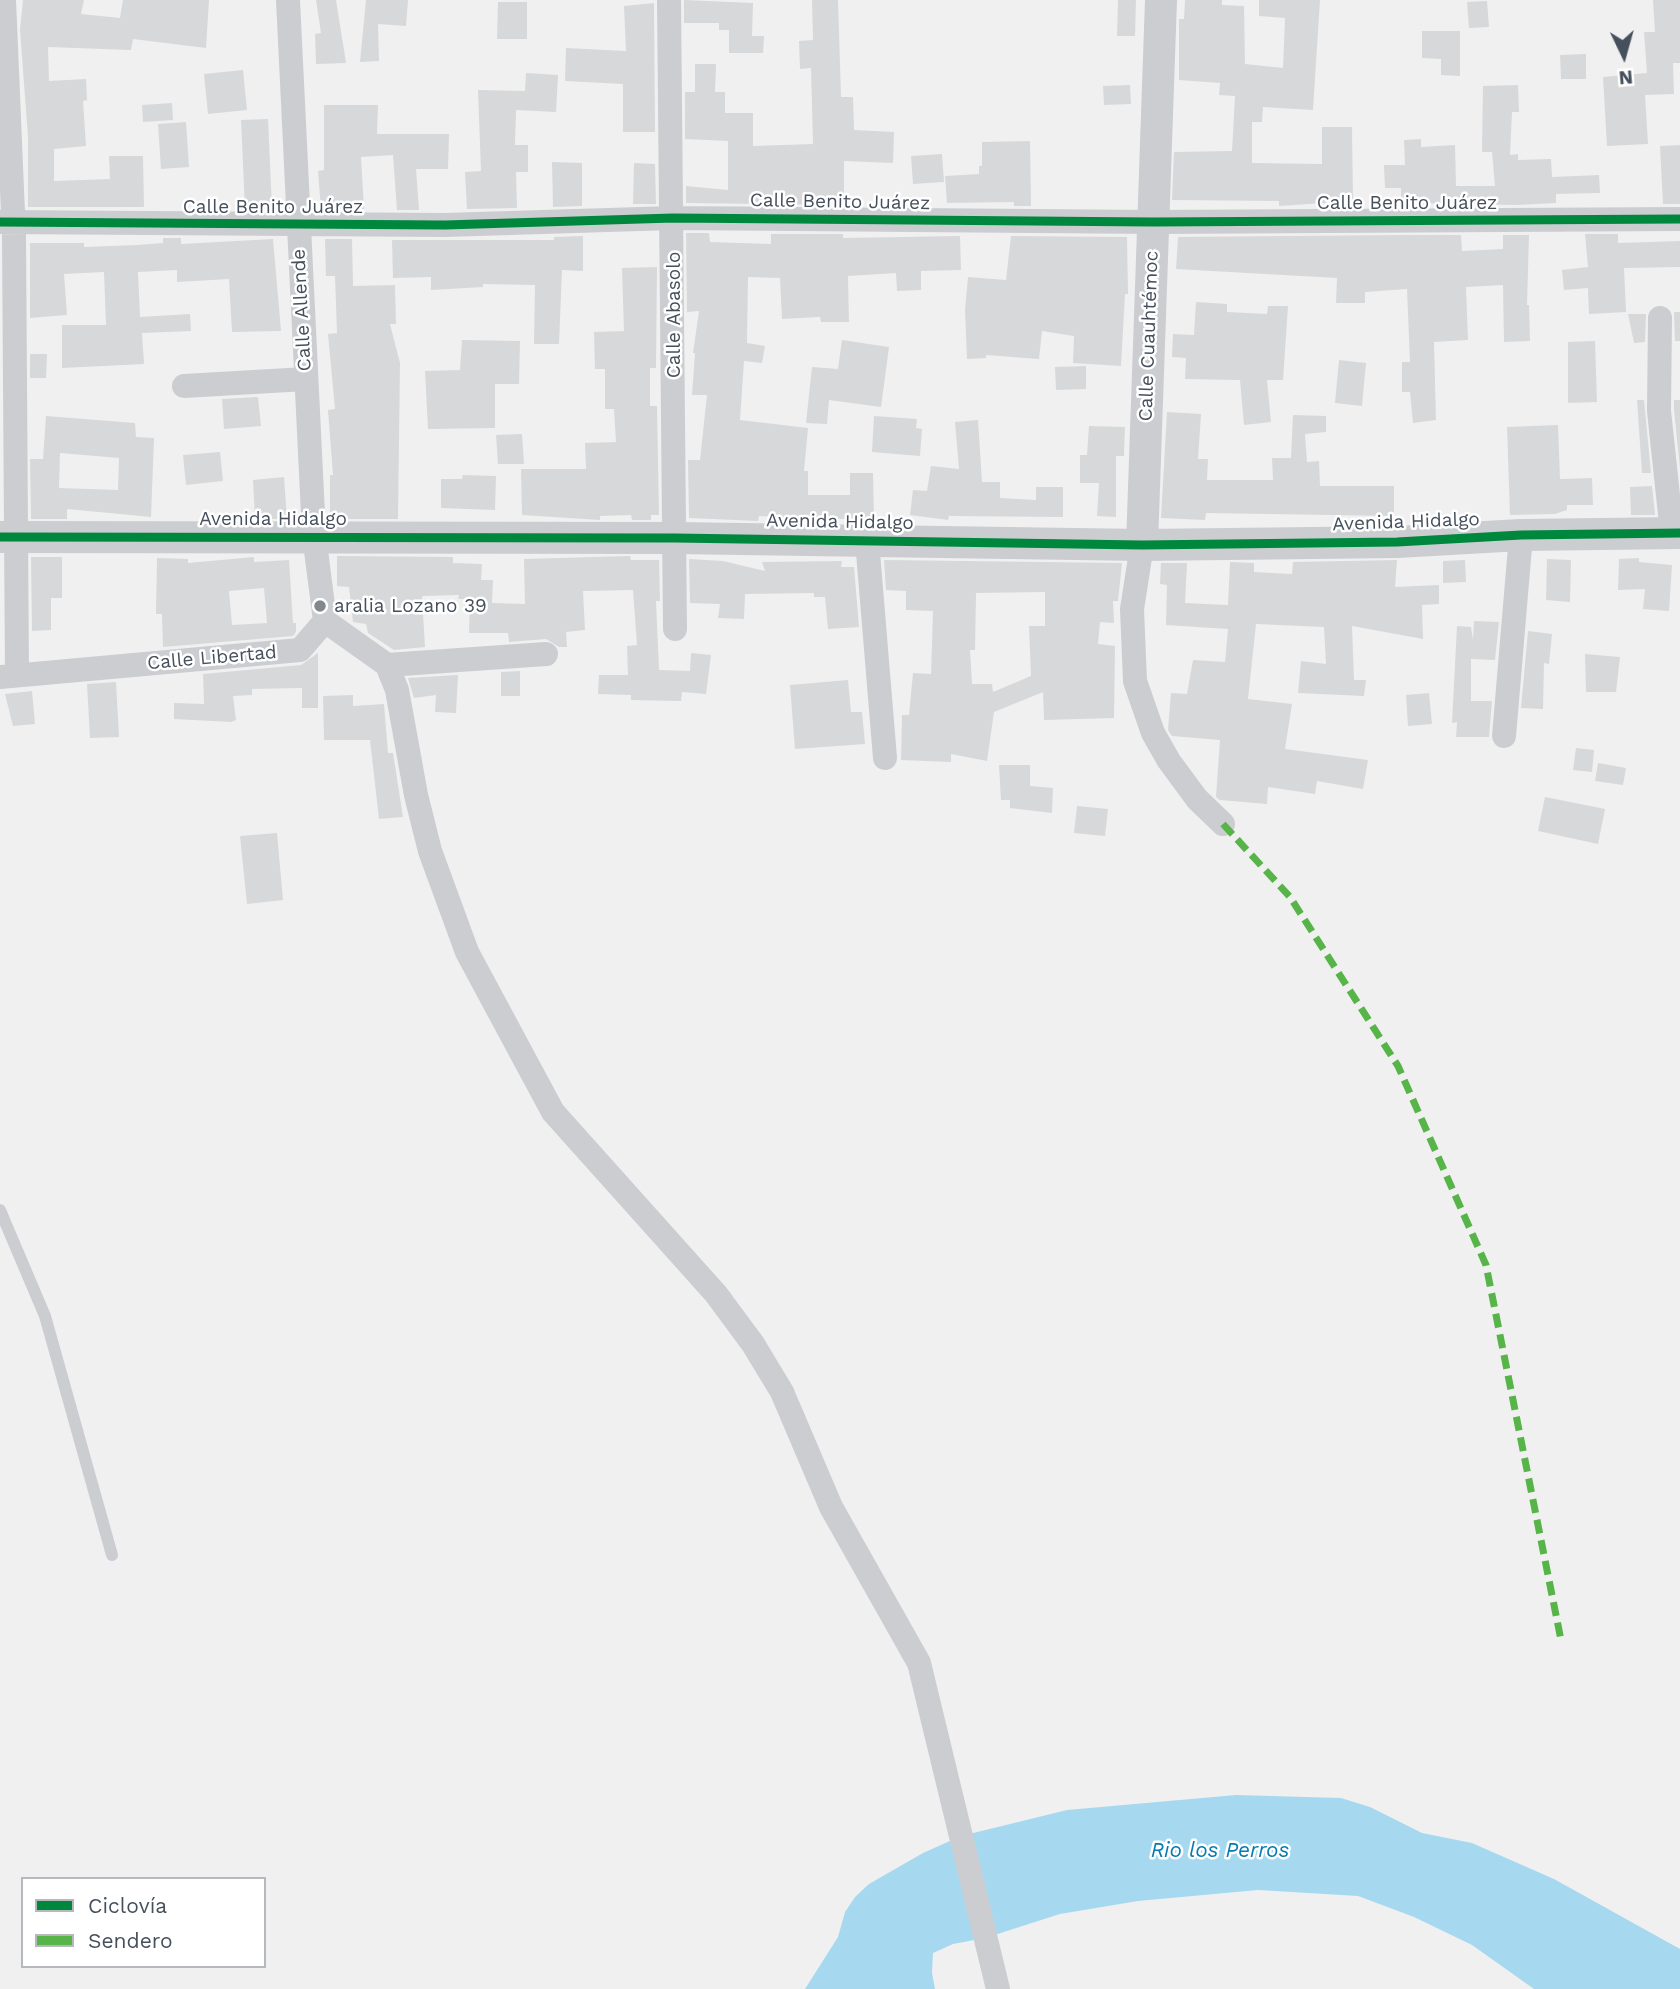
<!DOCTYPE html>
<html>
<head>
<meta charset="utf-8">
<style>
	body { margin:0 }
	#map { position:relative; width:1680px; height:1989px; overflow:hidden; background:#f0f0f0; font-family:"Work Sans",sans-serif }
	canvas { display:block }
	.legend { position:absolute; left:21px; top:1877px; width:245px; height:91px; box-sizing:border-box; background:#fff; border:2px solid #b5b9be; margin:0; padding:9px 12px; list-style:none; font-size:21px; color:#46505d }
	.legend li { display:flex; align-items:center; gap:14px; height:35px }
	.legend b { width:35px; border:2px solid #b5b9be }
	.north { position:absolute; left:1589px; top:21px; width:70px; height:70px; -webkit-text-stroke:5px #fff; paint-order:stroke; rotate:175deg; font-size:19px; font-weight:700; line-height:28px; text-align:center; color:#46505d }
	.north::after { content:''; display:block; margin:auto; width:24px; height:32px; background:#46505d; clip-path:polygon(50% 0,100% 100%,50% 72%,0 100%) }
</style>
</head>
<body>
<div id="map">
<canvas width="1680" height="1989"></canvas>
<ul class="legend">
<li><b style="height:9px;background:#00873e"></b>Ciclovía</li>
<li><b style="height:9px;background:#57b448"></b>Sendero</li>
</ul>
<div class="north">N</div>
</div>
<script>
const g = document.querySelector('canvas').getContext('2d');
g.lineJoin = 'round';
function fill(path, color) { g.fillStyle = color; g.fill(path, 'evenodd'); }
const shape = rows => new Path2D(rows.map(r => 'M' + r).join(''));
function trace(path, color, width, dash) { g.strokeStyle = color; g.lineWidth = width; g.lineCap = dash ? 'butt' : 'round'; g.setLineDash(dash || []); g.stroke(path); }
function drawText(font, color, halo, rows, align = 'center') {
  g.font = font + ' "Work Sans",sans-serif'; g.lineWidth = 5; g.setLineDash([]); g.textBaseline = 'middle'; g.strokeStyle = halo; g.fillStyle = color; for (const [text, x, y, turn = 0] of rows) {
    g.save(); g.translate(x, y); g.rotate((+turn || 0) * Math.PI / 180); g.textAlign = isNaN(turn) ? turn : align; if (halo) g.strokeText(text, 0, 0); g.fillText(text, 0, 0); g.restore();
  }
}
fill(shape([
	[1236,1795,1341,1798,1370,1807,1422,1833,1472,1843,1554,1879,1680,1949,1680,1989,1534,1989,1472,1945,1414,1917,1358,1896,1258,1890,1138,1901,1060,1914,985,1938,953,1944,933,1953,932,1973,935,1989,805,1989,838,1937,845,1912,855,1897,869,1884,923,1853,961,1836,1067,1810]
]), '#a6d9f0');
fill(shape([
	[23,0,84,0,81,14,120,18,123,0,209,0,206,48,133,39,131,50,48,47,49,81,86,79,87,100,83,101,86,146,54,149,54,181,110,179,109,156,143,156,144,207,28,207,28,137,20,30],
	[316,0,336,0,346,63,316,64,315,34,321,33],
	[366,0,408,0,406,26,378,24,379,61,360,62],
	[684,0,753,3,752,36,764,36,763,53,729,53,729,30,719,30,719,23,684,23],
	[812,0,838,0,841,97,853,97,854,130,894,132,893,163,844,161,844,205,686,203,686,186,728,190,728,141,685,139,685,92,695,92,695,64,716,64,715,92,725,92,725,113,753,113,753,146,813,144,811,68,800,69,799,41,813,40],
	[1118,0,1136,0,1135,36,1117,36],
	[1185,0,1222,0,1222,5,1244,6,1245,64,1283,68,1285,18,1259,16,1259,0,1320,0,1313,110,1263,107,1262,122,1252,122,1252,163,1322,164,1322,127,1352,127,1353,201,1279,206,1279,201,1172,200,1174,152,1232,151,1235,96,1219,95,1220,83,1179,80,1179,19,1184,19],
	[1653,0,1680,0,1680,63,1673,63,1674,94,1645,95,1648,144,1607,146,1603,77,1647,73,1644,32,1655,32],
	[1487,1,1489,27,1469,28,1467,2],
	[498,2,527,2,527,39,497,39],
	[654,3,655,132,623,132,623,84,565,81,566,48,626,51,624,6],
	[1422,31,1460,31,1460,76,1441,75,1441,59,1422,58],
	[1586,54,1586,79,1561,79,1560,55],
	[243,70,247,110,208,114,204,74],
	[526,73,558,75,556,112,516,110,515,145,528,145,528,172,516,172,517,208,467,209,465,172,481,171,478,90,525,91],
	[1130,85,1131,104,1104,105,1103,86],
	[1518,85,1519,112,1512,112,1510,155,1518,154,1518,160,1551,159,1552,177,1599,175,1600,193,1556,194,1556,203,1517,205,1401,203,1401,188,1385,188,1384,165,1405,165,1404,140,1421,139,1421,147,1455,145,1456,186,1495,186,1492,152,1482,152,1483,86],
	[172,103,173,120,143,122,142,105],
	[324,105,378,105,377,134,449,134,448,169,416,169,419,210,397,210,393,155,361,157,364,209,321,209,318,171,324,170],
	[268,119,272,209,245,209,241,120],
	[186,122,189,167,161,169,158,124],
	[1030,141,1031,206,1014,206,1014,202,947,203,945,176,979,174,979,166,982,166,982,142],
	[1680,145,1680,204,1663,204,1660,146],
	[942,154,944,182,913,184,911,156],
	[552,162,582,163,582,206,553,207],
	[634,163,655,164,656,204,633,204],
	[686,233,709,233,710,242,771,244,771,234,843,234,843,238,960,236,961,270,921,271,921,290,897,291,896,273,848,276,849,322,821,322,820,317,782,319,780,278,748,277,747,343,765,346,762,363,744,361,740,420,808,428,804,471,808,471,808,495,850,495,850,473,873,473,874,520,759,516,758,521,689,518,688,460,700,460,707,395,692,395,695,353,693,353,699,311,687,312],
	[1585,234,1618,234,1618,243,1680,241,1680,267,1624,268,1626,312,1589,314,1588,288,1564,290,1562,270,1588,267],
	[1400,235,1461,235,1462,251,1503,249,1503,235,1529,235,1527,305,1529,305,1530,341,1504,342,1503,285,1466,287,1468,340,1434,342,1436,420,1413,423,1410,392,1402,392,1402,362,1410,362,1407,289,1365,292,1365,303,1336,303,1337,278,1176,269,1178,237],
	[583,236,583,271,562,270,559,344,534,344,535,285,483,284,483,287,431,290,431,277,393,278,392,240,554,240,554,237],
	[1011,236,1127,237,1128,294,1125,294,1121,366,1073,363,1074,336,1042,331,1039,359,986,355,986,358,967,359,965,310,968,277,1006,280],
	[163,238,181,238,181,244,273,239,281,331,232,332,229,279,177,282,177,270,138,272,140,317,190,314,191,331,142,333,144,364,62,368,62,325,106,325,104,272,64,274,67,315,30,318,30,243,84,243,84,247,137,245,163,243],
	[325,239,352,239,353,286,395,285,396,324,390,324,400,363,398,519,330,519,330,475,333,475,328,410,335,409,328,334,337,333,335,276,326,276],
	[657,267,656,368,650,368,650,406,657,406,659,515,651,515,651,520,632,520,631,515,600,516,600,520,522,515,521,469,586,469,585,443,616,442,614,409,605,409,605,369,595,369,594,332,624,331,622,268],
	[1196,302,1227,304,1227,312,1267,314,1268,306,1288,306,1283,380,1267,380,1271,422,1244,425,1240,380,1185,379,1186,358,1172,357,1173,334,1194,335],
	[1674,312,1680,312,1680,341,1675,341],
	[1628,314,1646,314,1645,342,1634,343],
	[462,340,520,341,519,384,495,384,495,428,428,429,425,371,460,370],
	[842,340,889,347,881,407,829,400,827,424,806,423,812,367,838,369],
	[1595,341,1597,402,1568,403,1568,342],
	[30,354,47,354,46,378,30,378],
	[1339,360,1366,363,1362,406,1335,403],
	[1086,366,1086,389,1056,390,1055,367],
	[258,397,261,426,224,429,222,399],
	[1637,400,1644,400,1651,473,1642,473],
	[1674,400,1680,400,1680,468,1674,410],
	[1167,412,1201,414,1198,459,1208,459,1207,480,1273,480,1272,458,1291,458,1293,415,1326,416,1326,432,1305,434,1307,462,1319,461,1320,486,1394,486,1394,516,1206,513,1205,520,1161,518],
	[46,416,135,423,136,437,154,438,151,517,67,509,67,519,31,519,30,459,43,459],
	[60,453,119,458,118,490,59,488],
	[874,416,917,419,916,428,922,429,920,456,872,452],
	[978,420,982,482,1000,482,1000,498,1036,500,1036,487,1063,487,1063,517,949,516,948,520,910,515,913,490,927,491,931,466,959,469,955,422],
	[1558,425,1560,479,1592,478,1593,505,1567,505,1567,510,1555,514,1510,515,1507,427],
	[1089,426,1125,427,1124,456,1116,456,1116,517,1097,516,1099,483,1080,483,1080,455,1087,455],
	[522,434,524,464,498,464,496,435],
	[220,452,223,481,186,485,183,455],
	[463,475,496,476,495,510,441,508,441,479,462,479],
	[284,477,287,519,255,519,253,480],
	[1652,486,1655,515,1631,515,1630,487],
	[337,556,453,557,453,563,482,564,481,580,493,580,492,603,525,604,524,559,630,556,631,560,659,560,660,601,656,601,659,670,690,671,691,653,711,655,706,694,682,692,681,701,631,700,631,695,598,694,599,675,628,675,627,646,637,645,633,590,583,591,585,630,566,632,567,647,559,647,546,639,509,642,508,633,469,633,470,599,458,599,459,595,422,596,425,647,394,650,368,633,366,624,353,622,349,587,337,586],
	[31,557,62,557,62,598,51,598,51,630,32,631],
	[254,557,254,562,289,560,293,623,296,623,296,632,293,636,163,647,162,614,156,614,157,558,188,559,188,563],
	[264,588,267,623,232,625,229,591],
	[1639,558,1639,562,1672,565,1669,611,1643,609,1645,589,1618,590,1619,559],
	[689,559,723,561,765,571,762,562,842,561,841,567,854,567,859,627,828,629,825,597,814,597,814,593,745,594,744,619,718,618,720,604,690,603],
	[1547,559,1571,560,1570,602,1546,600],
	[884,560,1122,563,1118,601,1113,601,1114,623,1100,622,1098,644,1115,646,1114,718,1044,720,1043,692,994,712,987,761,951,754,951,762,901,760,902,715,909,715,913,673,931,674,933,611,906,610,906,591,886,590],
	[1045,592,1045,626,1029,626,1031,676,993,692,992,684,972,684,970,650,975,650,976,593],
	[1397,560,1395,587,1439,585,1439,604,1422,605,1423,639,1352,626,1354,680,1366,680,1364,696,1298,693,1301,661,1326,664,1324,627,1256,624,1248,699,1292,704,1285,749,1368,760,1363,789,1317,781,1315,794,1268,787,1267,804,1220,800,1216,797,1220,740,1172,736,1168,730,1171,693,1187,694,1193,660,1225,662,1228,629,1166,625,1167,585,1160,584,1161,563,1187,563,1185,603,1228,605,1230,562,1254,563,1254,572,1292,574,1293,562],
	[1465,560,1466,582,1443,583,1443,561],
	[1474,621,1499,622,1495,660,1471,659,1471,701,1492,701,1489,737,1456,737,1457,722,1452,723,1457,626,1471,627,1473,640],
	[1528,631,1552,634,1549,664,1544,663,1543,709,1521,708],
	[318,653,318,708,302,708,302,688,252,689,252,695,233,696,236,720,231,722,174,719,174,703,204,704,203,674,301,665],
	[1585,654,1620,657,1616,692,1586,692],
	[520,671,520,696,501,696,501,672],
	[458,675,456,713,435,712,436,695,414,698,408,678],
	[848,680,851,712,862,712,865,744,795,749,790,685],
	[116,682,119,737,90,738,87,684],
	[32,691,35,724,13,726,5,694],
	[1429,693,1432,724,1408,726,1406,695],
	[353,695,353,706,384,704,388,753,393,753,403,817,379,819,370,740,324,740,323,696],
	[1576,748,1594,750,1592,772,1573,770],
	[1598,763,1626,768,1623,785,1595,781],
	[999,765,1030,765,1030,786,1053,788,1052,813,1010,808,1010,800,1001,800],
	[1545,797,1605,809,1598,844,1538,831],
	[1077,806,1108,809,1105,836,1074,833],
	[277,833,283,900,247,904,240,836]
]), '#d7d8da');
trace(shape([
	[0,1210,45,1316,112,1555]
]), '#cbcdd1', 12);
trace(shape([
	[4,0,14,236,17,675],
	[669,0,675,629],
	[0,222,445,225,673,218,1153,222,1680,219],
	[1660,318,1659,411,1672,533],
	[184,386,306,379],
	[867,540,885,758],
	[1142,545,1132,609,1135,681,1153,733,1169,761,1197,799,1223,824],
	[325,621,387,665,397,690,416,795,430,851,467,952,553,1112,716,1294,753,1344,782,1392,831,1507,919,1663,998,1989],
	[387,665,546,654],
	[0,677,300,650,325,621,314,535,288,0],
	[1504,736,1521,535]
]), '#cbcdd1', 24);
trace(shape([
	[0,537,675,538,1142,545,1397,542,1521,535,1680,533],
	[1142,545,1161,0]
]), '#cbcdd1', 32);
trace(shape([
	[1223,824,1290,897,1398,1066,1486,1265,1561,1640]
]), '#57b448', 7, [14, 7]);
trace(shape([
	[0,222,445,225,673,218,1153,222,1680,219],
	[0,537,675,538,1142,545,1397,542,1521,535,1680,533]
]), '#00873e', 9);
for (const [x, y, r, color] of [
	[320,606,7,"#828890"]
]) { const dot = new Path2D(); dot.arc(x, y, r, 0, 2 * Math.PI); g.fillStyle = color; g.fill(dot); trace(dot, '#fff', 2.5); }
drawText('19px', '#46505d', '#fff', [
	["Calle Benito Juárez",840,202,1],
	["Calle Benito Juárez",1407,203],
	["Calle Benito Juárez",273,207],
	["Calle Allende",302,310,-93],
	["Calle Abasolo",674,315,-90],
	["Calle Cuauhtémoc",1149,336,-88],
	["Avenida Hidalgo",273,519],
	["Avenida Hidalgo",840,522,1],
	["Avenida Hidalgo",1406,522,-2],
	["Calle Libertad",212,658,-5]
]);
drawText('19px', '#46505d', '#fff', [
	["aralia Lozano 39",334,606]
], 'left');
drawText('italic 21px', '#057bb1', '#fff', [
	["Rio los Perros",1220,1851]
]);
</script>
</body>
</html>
